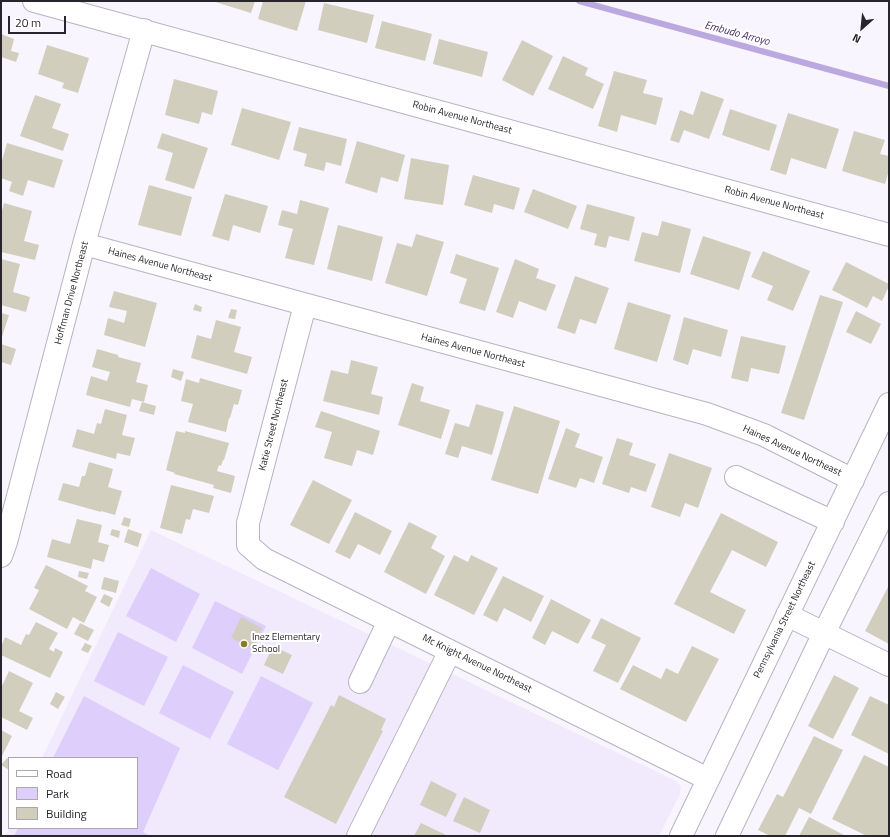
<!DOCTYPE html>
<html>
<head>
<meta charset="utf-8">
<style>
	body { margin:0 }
	#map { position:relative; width:890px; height:837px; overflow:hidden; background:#f8f5ff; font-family:"Titillium Web",sans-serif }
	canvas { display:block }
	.frame { position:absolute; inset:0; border:2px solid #28262c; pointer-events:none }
	.legend { position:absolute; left:8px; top:757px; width:130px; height:72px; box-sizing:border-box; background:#fff; border:1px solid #a9a8ab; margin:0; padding:5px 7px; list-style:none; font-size:12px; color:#28262c }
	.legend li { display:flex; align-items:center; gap:8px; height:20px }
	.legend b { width:20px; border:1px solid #a9a8ab }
	.north { position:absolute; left:842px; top:8px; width:40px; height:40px; -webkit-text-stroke:3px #fff; paint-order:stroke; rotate:207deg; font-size:11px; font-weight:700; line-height:16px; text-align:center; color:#28262c }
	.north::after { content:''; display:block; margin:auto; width:14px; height:18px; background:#28262c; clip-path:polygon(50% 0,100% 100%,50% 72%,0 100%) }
	.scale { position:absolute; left:8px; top:16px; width:58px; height:18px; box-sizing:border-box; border:2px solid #28262c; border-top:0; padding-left:5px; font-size:12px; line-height:14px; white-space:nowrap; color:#28262c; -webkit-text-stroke:3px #fff; paint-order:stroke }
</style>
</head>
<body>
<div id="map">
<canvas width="890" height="837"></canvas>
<div class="frame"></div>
<ul class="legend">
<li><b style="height:5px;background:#fff"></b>Road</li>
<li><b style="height:11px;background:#ddcefb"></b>Park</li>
<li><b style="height:11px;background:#d1cebe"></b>Building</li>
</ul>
<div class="north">N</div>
<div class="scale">20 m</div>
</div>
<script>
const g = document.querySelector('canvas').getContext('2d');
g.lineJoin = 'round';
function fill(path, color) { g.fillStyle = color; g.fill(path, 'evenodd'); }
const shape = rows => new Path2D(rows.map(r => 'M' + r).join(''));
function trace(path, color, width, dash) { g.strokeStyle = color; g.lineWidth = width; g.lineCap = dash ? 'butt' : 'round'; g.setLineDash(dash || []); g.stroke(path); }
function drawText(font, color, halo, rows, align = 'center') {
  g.font = font + ' "Titillium Web",sans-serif'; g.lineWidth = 4; g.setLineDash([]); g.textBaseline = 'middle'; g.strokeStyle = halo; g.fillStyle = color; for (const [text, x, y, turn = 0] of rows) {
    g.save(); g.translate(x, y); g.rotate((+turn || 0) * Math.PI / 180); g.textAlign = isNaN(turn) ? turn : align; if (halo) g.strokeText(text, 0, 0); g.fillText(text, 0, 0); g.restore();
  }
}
fill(shape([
	[151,530,676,781,681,787,680,794,659,836,5,836,9,828,137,828,137,758,42,758]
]), '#f0eafc');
fill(shape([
	[151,568,200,594,176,642,126,616],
	[215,601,266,626,242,674,192,648],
	[118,632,168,657,144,706,94,681],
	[183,665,234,692,210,739,159,713],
	[261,676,313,703,278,770,227,744],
	[84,696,180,748,143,832,150,836,14,836,18,828,137,828,137,758,53,758]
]), '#ddcefb');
trace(shape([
	[579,1,889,86]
]), '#bba8de', 6);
fill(shape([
	[212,1,255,1,251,13],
	[263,1,306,1,297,31,258,19],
	[324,3,374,15,367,43,318,30],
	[382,21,432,34,425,61,375,48],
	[1,34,14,39,11,51,19,53,16,62,1,57],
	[439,39,488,52,482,77,433,64],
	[522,40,553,56,533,96,502,80],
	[47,45,89,58,78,93,62,88,64,83,38,74],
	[563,56,588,68,585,75,604,84,593,109,548,89],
	[614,71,647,80,643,93,663,98,656,125,621,115,617,132,598,126],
	[174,79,218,91,212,115,202,112,199,124,165,115],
	[701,91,724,99,709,139,684,130,679,143,670,140,680,110,693,115],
	[35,95,61,104,52,128,69,134,63,151,20,136],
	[242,108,291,122,279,160,231,145],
	[730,109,777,125,769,151,722,135],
	[788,113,839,129,826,169,791,158,786,175,770,170],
	[299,127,347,139,341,166,326,162,324,171,304,166,307,154,293,150],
	[854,131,885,140,880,154,889,156,889,170,885,184,842,171],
	[162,133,208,148,194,189,165,180,173,153,157,148],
	[357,141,405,155,398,182,381,177,377,193,345,183],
	[7,143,63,160,54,188,28,180,23,196,9,191,12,182,1,178,1,164],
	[411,158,449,165,443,205,404,199],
	[473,175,520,188,514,210,494,204,492,213,464,205],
	[149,185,192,197,181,236,138,225],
	[533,189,577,206,568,229,524,212],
	[225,194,268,206,260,233,233,225,229,241,212,236],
	[300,200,329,208,314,265,285,258,293,229,278,225,282,210,297,214],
	[4,203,32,211,24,241,39,245,35,260,1,252,1,215],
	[587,204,635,217,629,241,609,236,606,248,594,245,597,234,580,229],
	[662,221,691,229,680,273,634,261,642,232,658,236],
	[338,225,383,237,372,281,327,269],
	[416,234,444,242,427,296,385,283,397,243,412,247],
	[703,236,751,252,739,290,690,274],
	[763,251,810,271,793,311,767,300,773,286,751,277],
	[456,254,499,268,485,311,459,303,467,279,450,273],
	[1,259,20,264,13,292,30,297,26,312,1,305],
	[515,259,539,269,536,278,556,285,546,311,519,301,513,318,496,312],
	[846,262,889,284,889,286,882,301,873,296,867,308,832,290],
	[575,276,609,288,596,324,580,319,575,334,557,328],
	[114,291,157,303,145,347,104,335,108,318,124,323,127,311,109,307],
	[820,295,843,302,804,420,781,413],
	[628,302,671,315,657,362,614,349],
	[195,304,202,307,201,312,193,310],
	[231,309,237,310,235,319,228,318],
	[856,311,881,324,871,344,846,332],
	[1,313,9,315,1,340],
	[684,317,728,330,721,357,693,349,688,365,673,360],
	[216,320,241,327,234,352,252,357,247,374,191,358,197,335,211,339],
	[741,336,786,346,779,374,751,368,748,382,731,378],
	[1,344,16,349,11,365,1,362],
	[97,349,118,355,118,357,141,363,136,382,148,385,144,402,132,399,130,407,86,395,91,376,107,381,110,372,92,367],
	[351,360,378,367,371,394,383,397,379,415,323,401,331,370,348,374],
	[173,369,184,372,181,381,171,377],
	[200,378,242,390,238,405,234,404,230,418,229,418,226,432,188,422,193,404,181,401,186,379,199,383],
	[412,383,424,387,420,401,450,410,441,439,398,425],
	[142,402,156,406,154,415,139,411],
	[476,404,504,412,492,455,462,446,458,458,445,454,455,423,469,427],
	[514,406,560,421,538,494,491,480],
	[105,409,127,415,122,435,135,438,130,456,117,453,116,459,72,447,77,429,94,434,97,423,101,424],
	[321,411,380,431,373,455,357,450,352,466,324,458,332,432,315,427],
	[566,428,580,434,575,447,603,457,594,483,580,478,576,488,548,479],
	[176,431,185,433,185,431,229,443,224,460,223,460,221,466,219,465,217,471,235,476,231,493,213,488,214,485,174,474,175,473,166,470],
	[617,438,633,443,629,455,656,464,646,492,631,487,629,493,602,484],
	[669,453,712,468,698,508,685,503,680,517,651,507],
	[89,462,113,469,108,487,122,491,115,515,101,511,101,512,58,500,63,483,79,487,82,476,85,476],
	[313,480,352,500,329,544,290,525],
	[171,485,214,496,209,513,193,509,190,520,186,519,182,534,160,528],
	[355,512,392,531,380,555,358,544,350,559,335,552],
	[721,513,778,542,766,567,732,550,710,592,746,610,734,634,674,604],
	[124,517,131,519,129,527,121,525],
	[77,519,102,525,98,542,109,545,104,562,93,559,91,569,47,557,52,539,70,544],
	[409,522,437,536,431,548,445,556,426,594,384,572],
	[112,529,120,531,119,538,110,535],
	[128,529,142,534,138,547,124,542],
	[454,555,468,562,471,555,498,568,474,615,434,595],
	[46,565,88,586,85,591,97,597,84,623,73,617,67,629,29,609,39,590,34,588],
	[79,571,89,573,87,579,78,577],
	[503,576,544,596,531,622,504,608,497,622,483,615],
	[104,577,119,581,116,593,101,589],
	[889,585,889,644,865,631],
	[104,594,113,598,109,607,100,602],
	[551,599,591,620,578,644,552,631,545,645,532,638],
	[241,617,262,628,252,648,231,638],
	[601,618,641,638,618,683,593,671,606,645,591,638],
	[36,622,58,633,49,649,54,652,55,648,63,652,50,678,1,655,1,647,5,637,21,645,26,634,29,635],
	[80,623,94,630,88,641,74,634],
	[85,643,92,646,88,653,81,650],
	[273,646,292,655,283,674,264,665],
	[692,646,719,659,686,722,620,689,633,665,661,679,666,668,678,674],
	[9,671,33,683,19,711,33,718,27,730,1,717,1,688],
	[834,675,859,688,833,739,808,726],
	[56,692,65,697,58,709,50,704],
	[339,695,386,719,381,730,383,731,336,824,284,797,331,705,334,707],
	[870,696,889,705,889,754,851,735],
	[1,730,12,736,1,758],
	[814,736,843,750,811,814,799,808,785,836,770,836,758,830,777,794,783,797],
	[864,755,889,767,889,836,867,836,832,819],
	[7,758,9,759,9,770,1,765],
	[431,781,457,794,446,817,420,805],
	[464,797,490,810,480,833,453,821],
	[809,817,846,836,799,836],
	[421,823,448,836,414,836]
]), '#d1cebe');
const minor = shape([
	[34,1,889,235],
	[84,244,707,414,764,435,853,480],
	[305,305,248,523,248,545,264,559,708,779],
	[736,477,833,522],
	[1,556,6,542,84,244,144,30],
	[787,615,889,665],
	[360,682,389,621],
	[358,836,450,651],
	[681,836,889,404],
	[727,836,824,633,889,503]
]);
trace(minor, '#b7b3c2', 24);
trace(minor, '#fff', 22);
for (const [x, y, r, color] of [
	[244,644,4,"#8b7c22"]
]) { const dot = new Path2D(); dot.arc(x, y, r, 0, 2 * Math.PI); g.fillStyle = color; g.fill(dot); trace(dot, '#fff', 1.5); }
drawText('10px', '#28262c', '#fff', [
	["Robin Avenue Northeast",462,118,15],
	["Robin Avenue Northeast",774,203,15],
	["Haines Avenue Northeast",160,265,15],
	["Hoffman Drive Northeast",72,293,-75],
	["Haines Avenue Northeast",473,351,15],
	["Katie Street Northeast",274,425,-76],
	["Haines Avenue Northeast",792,451,25],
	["Pennsylvania Street Northeast",785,620,-64],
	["Mc Knight Avenue Northeast",477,664,26]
]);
drawText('10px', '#28262c', '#fff', [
	["Inez Elementary",252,638],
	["School",252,650]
], 'left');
drawText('italic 11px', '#452a6b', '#fff', [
	["Embudo Arroyo",737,34,15]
]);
</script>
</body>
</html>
